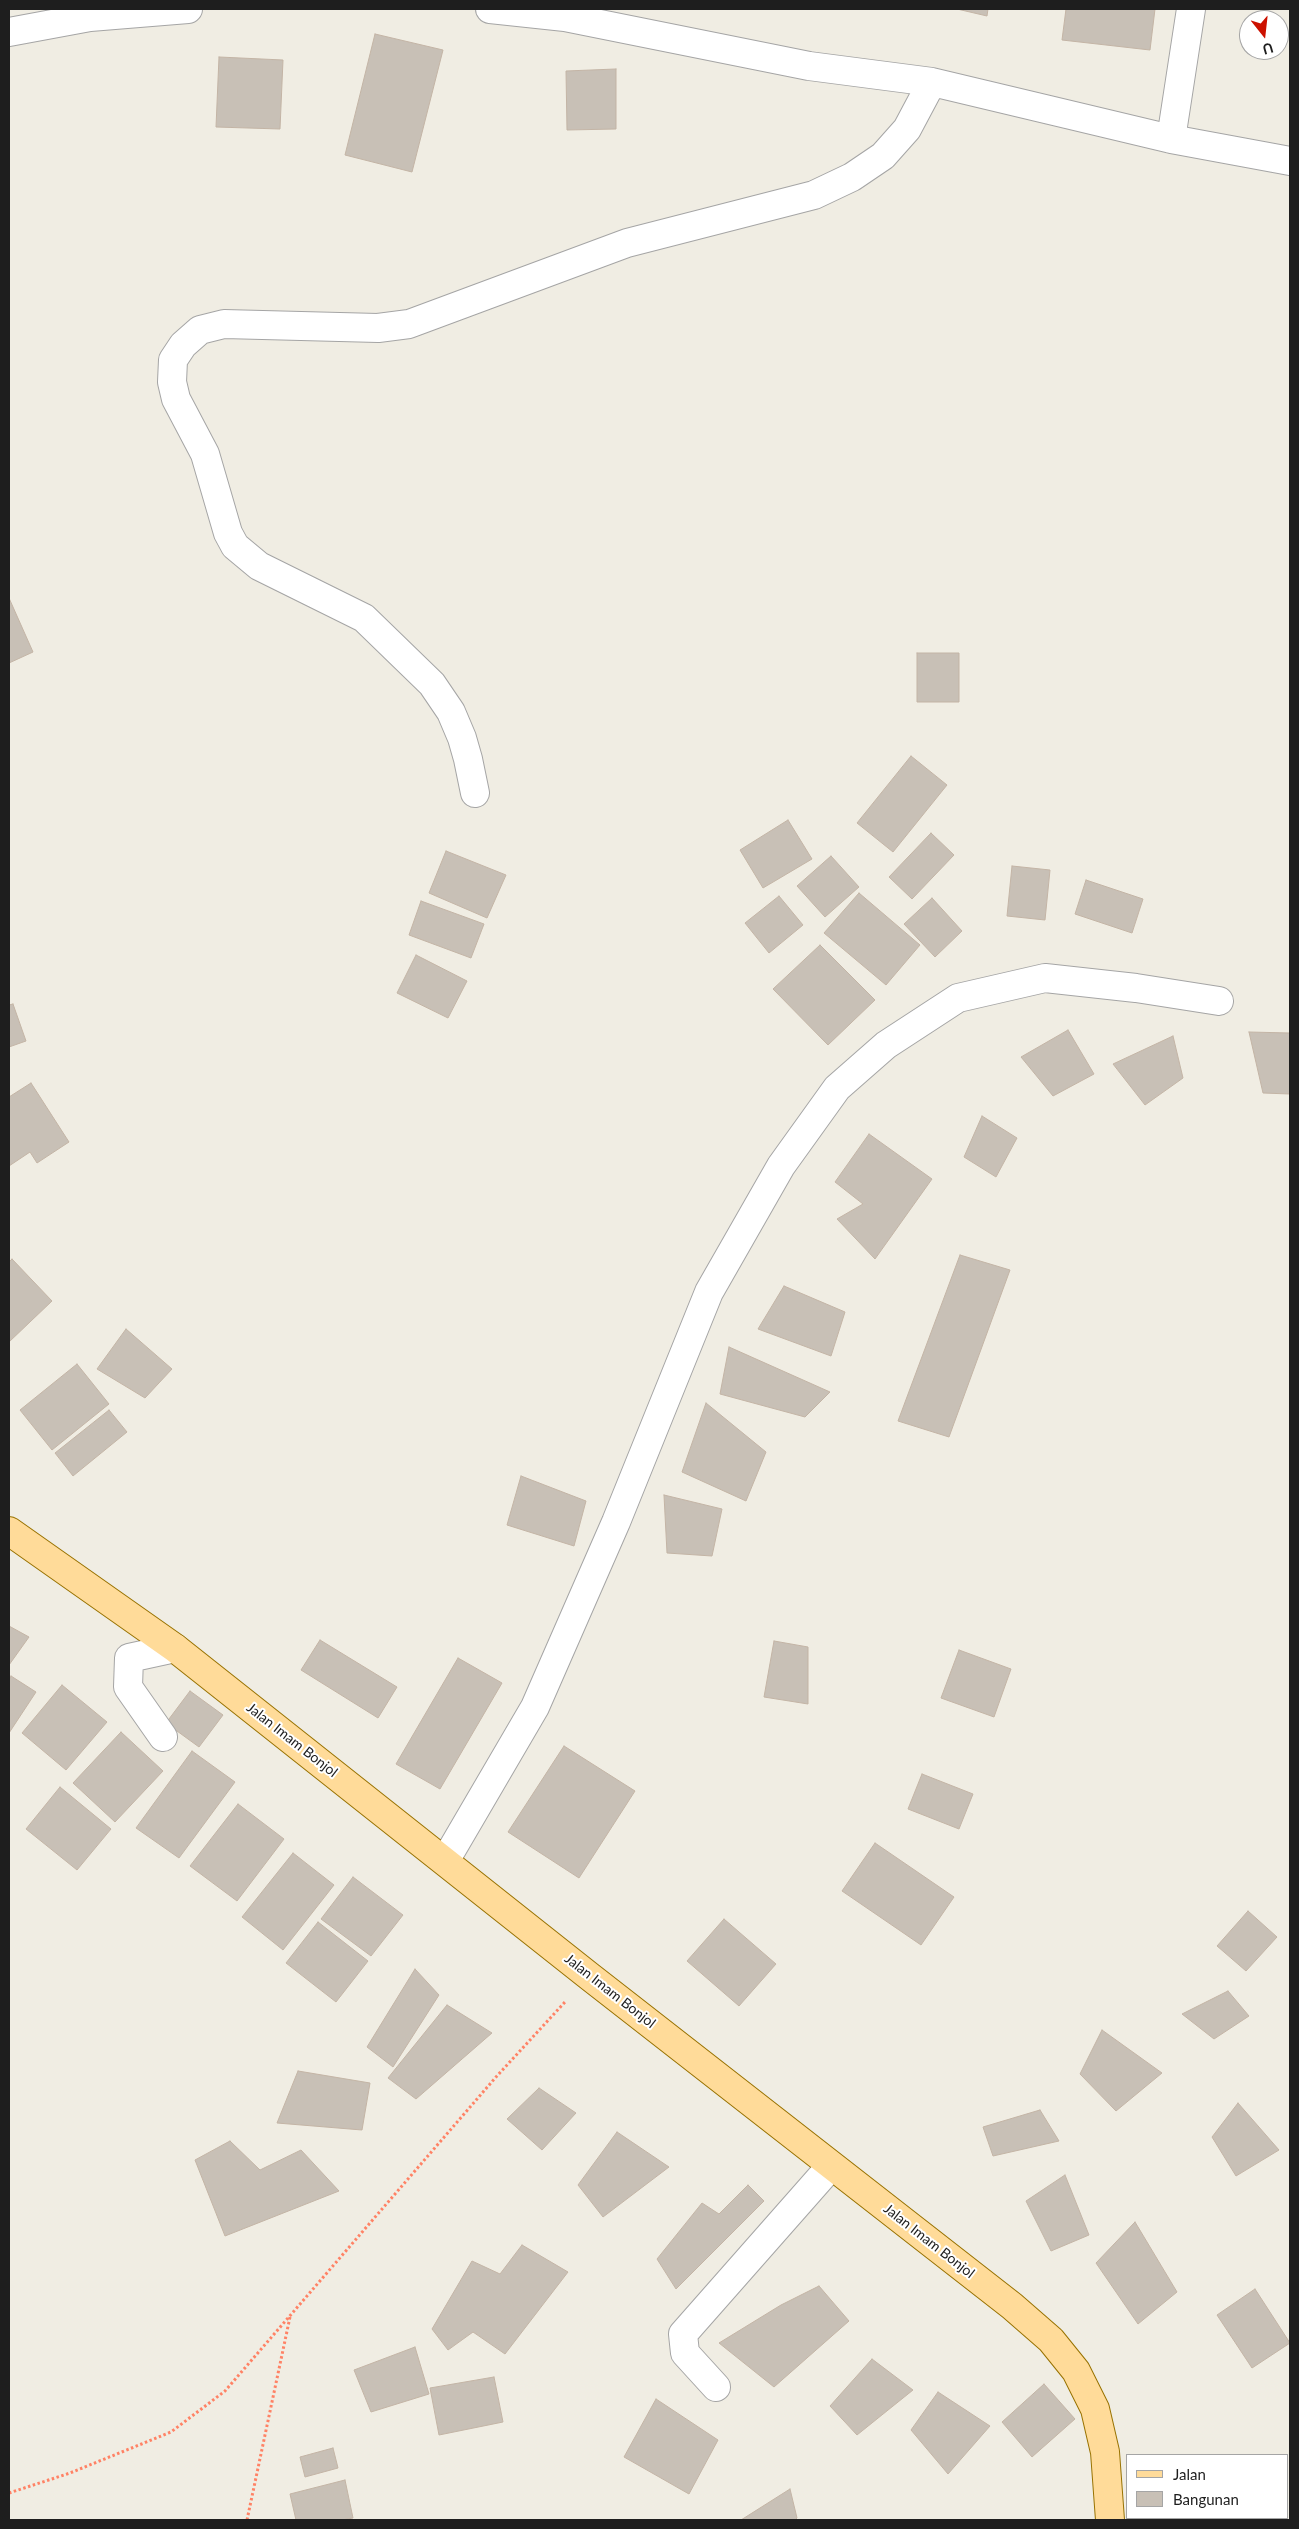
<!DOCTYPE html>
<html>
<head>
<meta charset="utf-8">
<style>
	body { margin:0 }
	#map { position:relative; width:1299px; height:2529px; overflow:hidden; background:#f0ede3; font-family:Lato,sans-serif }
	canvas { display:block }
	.frame { position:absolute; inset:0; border:10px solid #1e1e1e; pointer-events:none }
	.legend { position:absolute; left:1126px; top:2454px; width:162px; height:65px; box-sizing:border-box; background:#fff; border:1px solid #a5a5a5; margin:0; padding:6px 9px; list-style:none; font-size:15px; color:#1e1e1e }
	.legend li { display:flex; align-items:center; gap:10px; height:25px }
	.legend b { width:25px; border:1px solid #a5a5a5 }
	.north { position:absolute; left:1239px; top:10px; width:50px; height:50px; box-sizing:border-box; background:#fff; border:1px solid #a5a5a5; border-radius:50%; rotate:164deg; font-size:14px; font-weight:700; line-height:20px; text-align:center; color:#1e1e1e }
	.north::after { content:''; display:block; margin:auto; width:18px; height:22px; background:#c10; clip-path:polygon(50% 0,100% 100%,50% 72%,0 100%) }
</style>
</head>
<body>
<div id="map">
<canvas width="1299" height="2529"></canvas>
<div class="frame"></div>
<ul class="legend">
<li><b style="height:6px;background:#ffdb99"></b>Jalan</li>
<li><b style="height:14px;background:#c8c0b6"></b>Bangunan</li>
</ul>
<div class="north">U</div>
</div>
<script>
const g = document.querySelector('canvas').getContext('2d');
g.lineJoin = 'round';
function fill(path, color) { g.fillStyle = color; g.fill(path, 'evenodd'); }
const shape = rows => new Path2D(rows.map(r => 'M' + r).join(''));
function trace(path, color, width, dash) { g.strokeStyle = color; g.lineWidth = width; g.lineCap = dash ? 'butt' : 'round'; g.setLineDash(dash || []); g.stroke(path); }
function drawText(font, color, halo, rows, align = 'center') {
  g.font = font + ' Lato,sans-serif'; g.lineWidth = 4; g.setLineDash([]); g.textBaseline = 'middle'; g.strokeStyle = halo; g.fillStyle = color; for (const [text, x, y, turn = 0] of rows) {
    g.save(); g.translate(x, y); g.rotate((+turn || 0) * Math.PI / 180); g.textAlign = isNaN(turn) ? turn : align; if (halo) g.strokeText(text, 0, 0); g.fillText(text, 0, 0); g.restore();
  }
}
const building = shape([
	[957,9,988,9,987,16,957,9],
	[1066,9,1155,9,1150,50,1062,40,1066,9],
	[375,34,443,50,412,172,345,155,375,34],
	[219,57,283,60,280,129,216,127,219,57],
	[616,69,616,129,567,130,566,71,616,69],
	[9,598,33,652,9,663,9,598],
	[917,653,959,653,959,702,917,702,917,653],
	[911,756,947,785,893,852,857,823,911,756],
	[788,820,812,859,763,888,740,850,788,820],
	[931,833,954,855,912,899,889,877,931,833],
	[446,851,506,875,487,918,429,893,446,851],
	[831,856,859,887,825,917,797,886,831,856],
	[1012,866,1050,870,1045,920,1007,916,1012,866],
	[1086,880,1143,899,1132,933,1075,914,1086,880],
	[859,893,920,945,886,985,824,933,859,893],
	[779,896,803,925,769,953,745,923,779,896],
	[932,898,962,931,935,957,904,924,932,898],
	[421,901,484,924,471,958,409,935,421,901],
	[820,945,875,1000,828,1045,773,989,820,945],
	[416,955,467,981,448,1018,397,993,416,955],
	[13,1004,26,1041,9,1047,9,1005,13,1004],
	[1068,1030,1094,1074,1053,1096,1021,1057,1068,1030],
	[1249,1032,1290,1033,1290,1094,1263,1093,1249,1032],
	[1173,1036,1183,1078,1145,1105,1113,1064,1173,1036],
	[31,1083,69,1142,37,1163,30,1152,9,1166,9,1097,31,1083],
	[982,1116,1017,1138,996,1177,964,1157,982,1116],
	[869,1134,932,1179,875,1259,837,1219,863,1204,835,1182,869,1134],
	[960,1255,1010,1270,949,1437,898,1421,960,1255],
	[12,1259,52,1301,9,1342,9,1262,12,1259],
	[784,1286,845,1312,831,1356,758,1329,784,1286],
	[126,1329,172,1369,145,1398,97,1369,126,1329],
	[729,1347,830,1392,805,1417,720,1394,729,1347],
	[77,1364,109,1404,52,1450,20,1410,77,1364],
	[706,1403,766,1452,746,1501,682,1472,706,1403],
	[109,1410,127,1432,73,1476,55,1453,109,1410],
	[521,1476,586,1501,574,1546,507,1525,521,1476],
	[664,1495,722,1509,712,1556,667,1553,664,1495],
	[9,1626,29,1637,9,1665,9,1626],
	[320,1640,397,1687,378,1718,301,1670,320,1640],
	[774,1641,808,1647,808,1704,764,1697,774,1641],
	[959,1650,1011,1669,994,1717,941,1698,959,1650],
	[458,1658,502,1683,440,1789,396,1764,458,1658],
	[11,1676,36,1692,9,1733,9,1680,11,1676],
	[62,1685,107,1722,66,1770,22,1733,62,1685],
	[190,1691,223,1715,199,1747,166,1723,190,1691],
	[121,1732,163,1771,115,1822,73,1783,121,1732],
	[564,1746,635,1791,579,1878,508,1832,564,1746],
	[192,1751,235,1782,179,1858,136,1828,192,1751],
	[922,1774,973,1794,959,1829,908,1809,922,1774],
	[60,1787,111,1829,77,1870,26,1829,60,1787],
	[238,1804,284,1839,237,1901,190,1866,238,1804],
	[875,1843,954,1897,921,1945,842,1891,875,1843],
	[293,1853,334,1885,283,1950,242,1917,293,1853],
	[353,1877,403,1915,371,1956,321,1919,353,1877],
	[1248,1911,1277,1937,1246,1971,1217,1946,1248,1911],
	[724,1919,776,1964,739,2006,687,1961,724,1919],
	[318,1922,368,1961,336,2002,286,1963,318,1922],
	[415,1969,439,1995,393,2067,367,2047,415,1969],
	[1228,1991,1249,2016,1214,2039,1182,2014,1228,1991],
	[447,2005,492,2033,416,2099,388,2078,447,2005],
	[1102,2030,1162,2073,1116,2111,1080,2074,1102,2030],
	[298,2071,370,2083,362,2130,277,2123,298,2071],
	[539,2088,576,2113,542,2150,507,2119,539,2088],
	[1238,2103,1279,2150,1236,2176,1212,2137,1238,2103],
	[1040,2110,1059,2141,993,2156,983,2127,1040,2110],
	[617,2132,669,2167,603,2217,578,2185,617,2132],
	[230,2141,260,2170,301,2150,339,2191,225,2236,195,2160,230,2141],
	[1065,2175,1089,2235,1051,2251,1026,2201,1065,2175],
	[748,2185,764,2201,676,2289,657,2259,702,2203,719,2214,748,2185],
	[1135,2222,1177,2292,1138,2324,1096,2263,1135,2222],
	[522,2245,568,2272,505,2354,473,2332,448,2350,432,2329,472,2261,500,2274,522,2245],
	[819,2286,849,2321,774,2387,719,2343,781,2305,819,2286],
	[1255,2289,1290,2343,1252,2368,1217,2315,1255,2289],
	[415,2347,429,2394,371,2412,354,2370,415,2347],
	[872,2359,913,2390,857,2435,830,2406,872,2359],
	[494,2377,503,2422,439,2435,430,2388,494,2377],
	[1044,2384,1075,2419,1032,2457,1002,2422,1044,2384],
	[938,2392,990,2426,948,2474,911,2430,938,2392],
	[656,2399,718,2440,689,2494,624,2457,656,2399],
	[333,2448,338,2468,305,2477,300,2457,333,2448],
	[345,2480,353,2518,342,2520,296,2520,290,2494,345,2480],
	[790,2489,797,2518,795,2520,741,2520,790,2489]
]);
fill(building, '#c8c0b6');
trace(building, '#c3b4a5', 1);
const minor = shape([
	[490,9,565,17,809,66,932,82,1171,139,1290,161],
	[9,32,90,17,188,9],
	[1171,139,1191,9],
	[475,793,468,759,462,738,451,712,432,684,364,618,259,566,235,546,228,533,205,454,176,399,172,382,173,360,183,345,200,330,224,324,378,328,409,324,627,243,814,195,852,177,883,156,907,129,932,82],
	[163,1737,128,1687,129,1658,175,1648],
	[445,1861,535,1707,616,1522,709,1292,781,1166,837,1088,886,1045,958,998,1045,978,1136,988,1219,1001],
	[716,2387,685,2353,683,2334,831,2166]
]);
const primary = shape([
	[9,1531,175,1648,589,1976,1012,2306,1051,2340,1076,2371,1095,2409,1105,2452,1110,2520]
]);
trace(minor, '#a5a5a5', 30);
trace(primary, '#987200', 30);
trace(shape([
	[9,2493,70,2473,171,2432,225,2391,496,2077,565,2002],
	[247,2520,290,2317]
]), '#ff8265', 3, [2.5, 2.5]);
trace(minor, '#fff', 28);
trace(primary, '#ffdb99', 28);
drawText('14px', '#1e1e1e', '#fff', [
	["Jalan Imam Bonjol",292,1740,38],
	["Jalan Imam Bonjol",610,1991,38],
	["Jalan Imam Bonjol",929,2241,38]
]);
</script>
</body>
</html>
